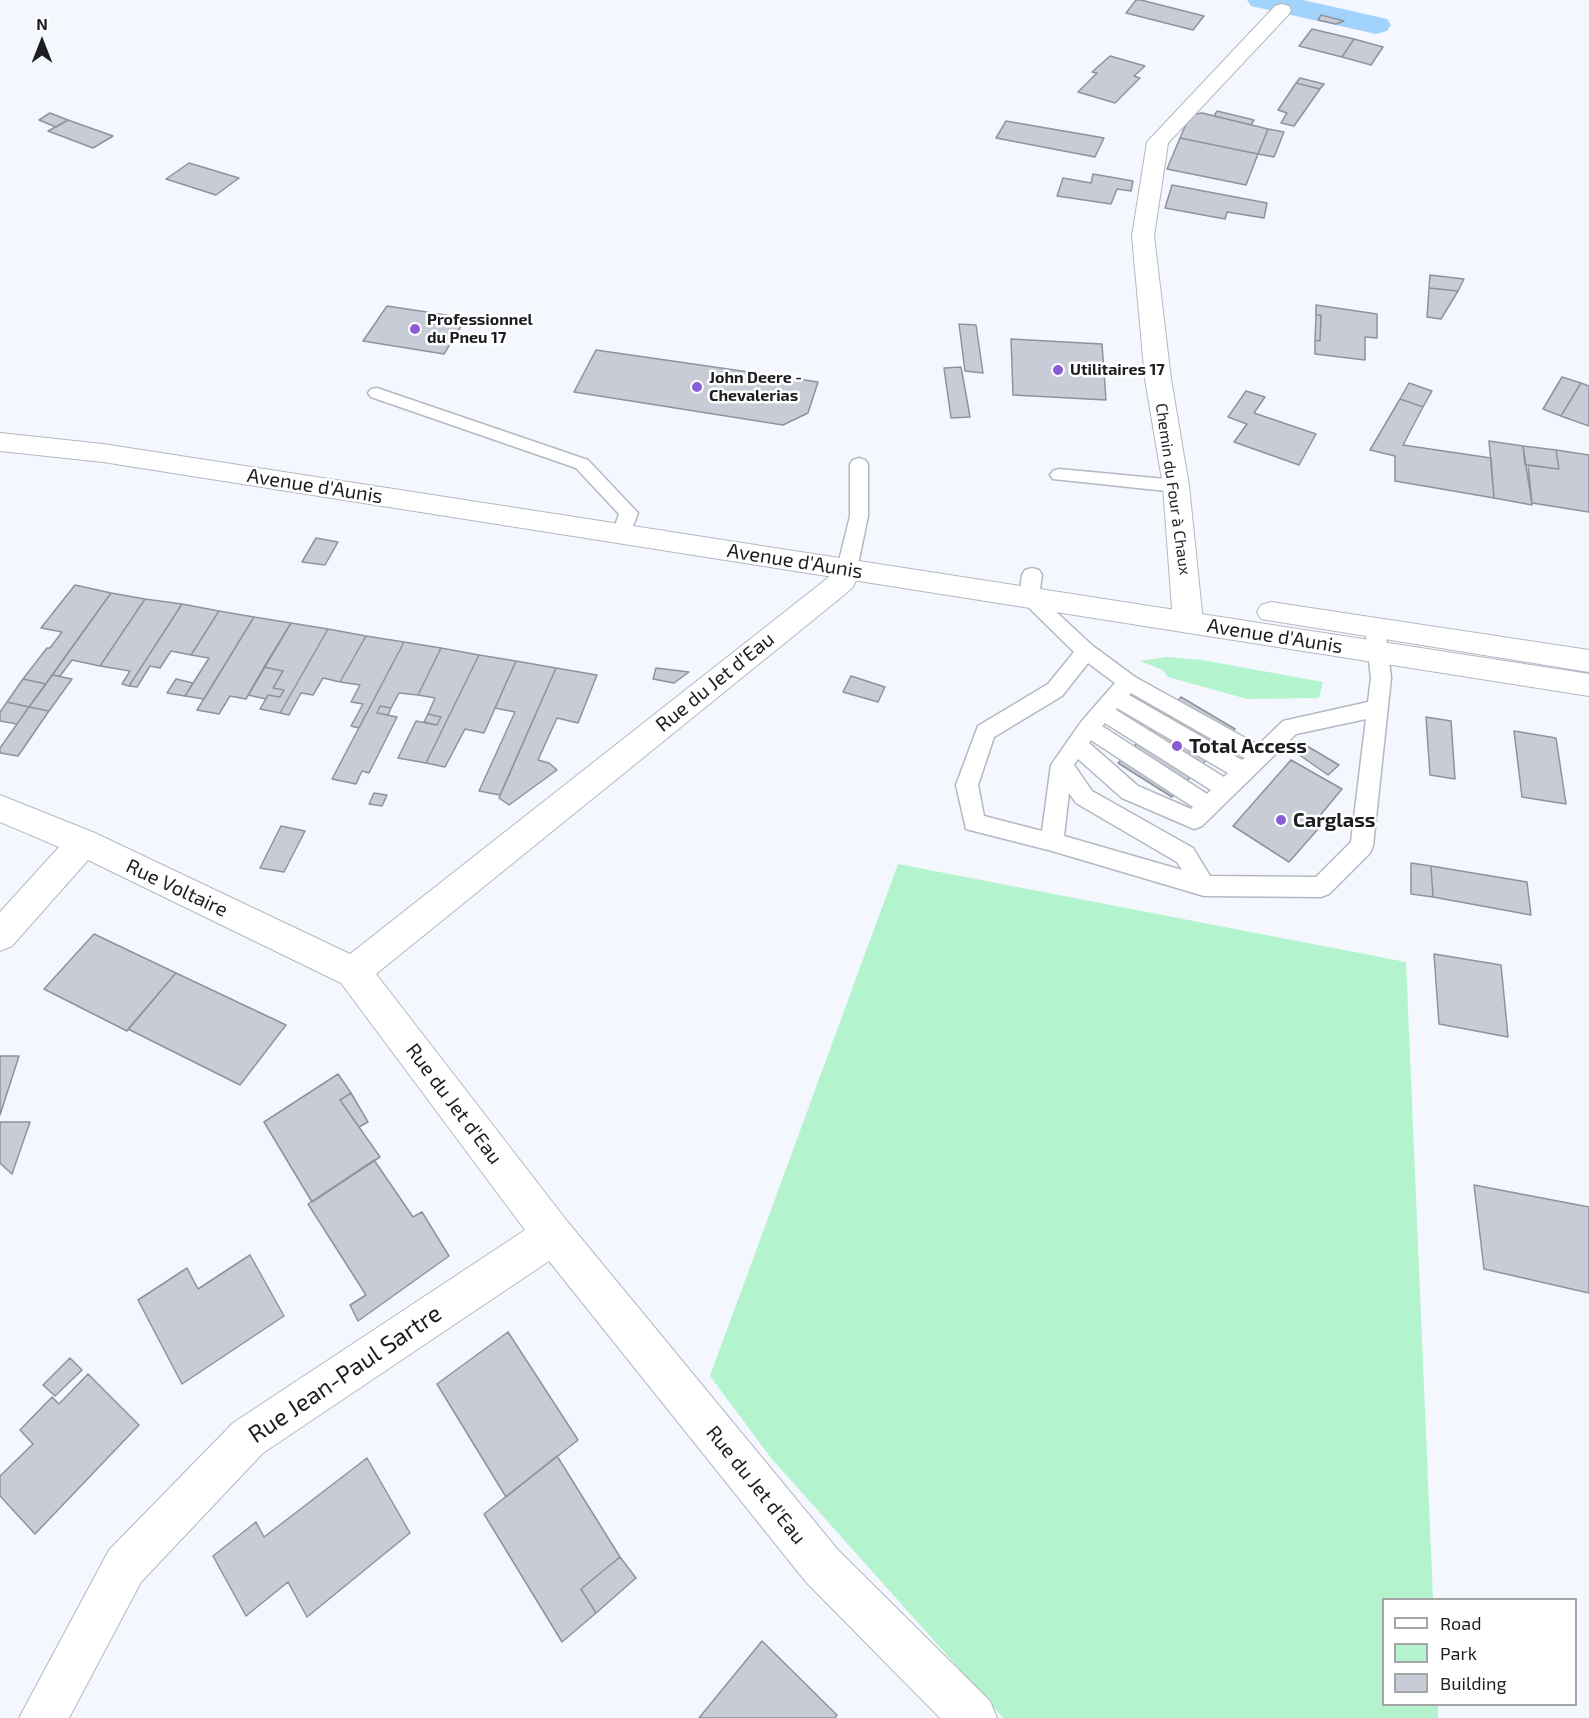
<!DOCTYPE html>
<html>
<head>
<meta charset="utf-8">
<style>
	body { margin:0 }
	#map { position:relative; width:1589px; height:1718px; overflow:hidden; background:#f4f7fd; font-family:"Exo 2",sans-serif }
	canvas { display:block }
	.legend { position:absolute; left:1382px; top:1598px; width:195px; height:108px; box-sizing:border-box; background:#fff; border:2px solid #a4a5a7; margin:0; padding:8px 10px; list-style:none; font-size:18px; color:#1c1e22 }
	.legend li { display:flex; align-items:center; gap:12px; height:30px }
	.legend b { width:30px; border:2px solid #a4a5a7 }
	.north { position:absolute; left:12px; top:12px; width:60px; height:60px; -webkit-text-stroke:4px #fff; paint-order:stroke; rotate:0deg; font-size:16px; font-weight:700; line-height:24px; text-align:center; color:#1c1e22 }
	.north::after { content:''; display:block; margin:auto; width:21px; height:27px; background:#1c1e22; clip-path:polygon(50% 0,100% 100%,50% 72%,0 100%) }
</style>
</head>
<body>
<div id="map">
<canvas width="1589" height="1718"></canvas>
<ul class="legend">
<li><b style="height:8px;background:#fff"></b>Road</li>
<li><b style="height:16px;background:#b3f4cf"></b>Park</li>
<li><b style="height:16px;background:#c7ccd6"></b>Building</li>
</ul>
<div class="north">N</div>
</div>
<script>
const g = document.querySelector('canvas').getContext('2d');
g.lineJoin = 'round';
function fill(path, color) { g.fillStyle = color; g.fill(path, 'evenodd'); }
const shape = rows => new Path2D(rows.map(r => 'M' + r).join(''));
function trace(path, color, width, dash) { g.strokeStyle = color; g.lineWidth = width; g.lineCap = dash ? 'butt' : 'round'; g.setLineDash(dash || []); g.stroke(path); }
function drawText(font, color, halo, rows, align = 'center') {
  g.font = font + ' "Exo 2",sans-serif'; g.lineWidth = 5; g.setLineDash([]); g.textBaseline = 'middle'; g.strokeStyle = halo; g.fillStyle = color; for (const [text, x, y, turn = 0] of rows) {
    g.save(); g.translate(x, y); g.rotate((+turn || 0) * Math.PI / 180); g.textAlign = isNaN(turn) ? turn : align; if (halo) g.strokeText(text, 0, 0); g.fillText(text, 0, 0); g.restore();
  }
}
fill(shape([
	[1167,657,1202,660,1323,682,1319,698,1247,699,1168,677,1163,670,1140,661],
	[898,864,1406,962,1433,1599,1384,1600,1384,1704,1438,1705,1438,1718,1003,1718,771,1458,710,1376]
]), '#b3f4cf');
fill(shape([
	[1247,0,1303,0,1387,19,1391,25,1387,31,1376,34,1251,6,1247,0]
]), '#a1d3fc');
const building = shape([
	[1136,0,1141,0,1204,16,1193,30,1126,13,1136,0],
	[1321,15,1344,21,1336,24,1318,20,1321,15],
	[1312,29,1354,39,1342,57,1299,46,1312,29],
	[1354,39,1383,47,1371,65,1342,57,1354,39],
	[1110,56,1145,66,1134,76,1140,78,1115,103,1078,92,1097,73,1092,72,1110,56],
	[1300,78,1324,84,1320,89,1296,83,1300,78],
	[1296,83,1320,89,1294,126,1281,123,1287,113,1278,110,1296,83],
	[1217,111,1254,120,1251,125,1214,116,1217,111],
	[50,113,68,120,56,127,39,120,50,113],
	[1202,113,1268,129,1258,154,1180,138,1190,115,1202,113],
	[68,120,113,136,93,148,48,131,68,120],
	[1006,121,1104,138,1095,157,996,138,1006,121],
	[1268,129,1284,132,1274,157,1258,154,1268,129],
	[1180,138,1258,154,1246,185,1167,169,1180,138],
	[189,163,239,178,216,195,166,179,189,163],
	[1093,174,1133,181,1131,191,1117,189,1111,204,1057,196,1063,178,1091,183,1093,174],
	[1172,185,1267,203,1264,218,1227,212,1225,219,1165,208,1172,185],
	[1430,275,1464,279,1458,291,1429,288,1430,275],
	[1429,288,1458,291,1441,319,1427,317,1429,288],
	[1316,305,1377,314,1377,338,1365,337,1365,360,1315,354,1315,340,1320,341,1321,315,1316,315,1316,305],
	[387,306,466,318,444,354,363,341,387,306],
	[1316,315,1321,315,1320,341,1315,340,1316,315],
	[959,324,976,325,983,373,965,371,959,324],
	[1011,339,1102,344,1106,400,1013,395,1011,339],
	[596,350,818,382,808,413,783,425,574,392,596,350],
	[961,367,970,417,951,418,944,368,961,367],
	[1562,377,1581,383,1561,416,1543,409,1562,377],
	[1409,383,1432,391,1423,407,1400,399,1409,383],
	[1581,383,1589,386,1589,426,1561,416,1581,383],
	[1246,391,1265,397,1254,413,1316,434,1299,465,1234,442,1247,424,1228,417,1246,391],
	[1400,399,1423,407,1403,445,1491,458,1494,498,1395,481,1395,456,1370,450,1400,399],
	[1489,441,1523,446,1532,505,1494,498,1489,441],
	[1523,446,1556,450,1559,469,1525,465,1523,446],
	[1556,450,1589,455,1589,512,1532,503,1528,465,1559,469,1556,450],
	[316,538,338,542,325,565,302,562,316,538],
	[75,585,111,593,46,684,23,679,47,648,50,648,62,632,41,628,75,585],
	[111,593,145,599,100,666,72,660,60,676,52,675,111,593],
	[145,599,182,604,129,686,122,684,130,671,100,666,145,599],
	[182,604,219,611,191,655,171,651,160,668,150,666,137,687,129,686,182,604],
	[219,611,254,617,204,699,185,696,209,658,191,655,219,611],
	[254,617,291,623,246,699,230,696,219,714,197,710,254,617],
	[291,623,328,629,280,713,260,709,268,695,280,697,284,690,273,688,283,671,264,667,291,623],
	[328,629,366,636,340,682,323,678,313,695,301,693,289,715,280,713,328,629],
	[366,636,404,642,359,728,351,726,363,704,351,702,360,685,340,682,366,636],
	[404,642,441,648,418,695,399,693,391,708,380,706,377,713,397,717,369,773,362,771,356,784,332,779,404,642],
	[441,648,479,655,426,763,398,758,416,721,437,725,441,717,428,714,435,698,418,695,441,648],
	[479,655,516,661,484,733,465,729,445,767,426,763,479,655],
	[516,661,556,668,500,795,479,791,515,712,495,708,516,661],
	[264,667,283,671,273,688,284,690,280,697,268,695,266,699,248,695,264,667],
	[556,668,597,675,578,723,557,718,538,760,549,763,557,770,509,805,499,798,556,668],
	[656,668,689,672,674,683,653,679,656,668],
	[52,675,72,679,49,711,29,707,52,675],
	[851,676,885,687,878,702,843,692,851,676],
	[23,679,46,684,29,707,7,702,23,679],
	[176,679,193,683,185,696,167,693,176,679],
	[1181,697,1235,729,1172,797,1118,763,1181,697],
	[7,702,29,707,17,724,0,721,0,712,7,702],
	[380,706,391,708,388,715,377,713,380,706],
	[29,707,49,711,18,756,0,753,0,748,29,707],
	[428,714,441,717,437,725,424,722,428,714],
	[1426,717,1451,721,1455,779,1430,775,1426,717],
	[1514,731,1556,738,1566,804,1522,797,1514,731],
	[1307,746,1339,765,1328,775,1298,754,1307,746],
	[1291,760,1342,789,1313,824,1319,828,1289,862,1233,826,1291,760],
	[374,793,387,795,382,806,369,804,374,793],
	[281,826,305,831,284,872,260,868,281,826],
	[1411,863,1431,866,1433,897,1411,894,1411,863],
	[1431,866,1527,882,1531,915,1433,897,1431,866],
	[94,934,176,973,127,1031,44,989,94,934],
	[1434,954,1501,965,1508,1037,1439,1024,1434,954],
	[176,973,286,1025,240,1085,128,1029,176,973],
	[0,1056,19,1056,0,1115,0,1056],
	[338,1074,351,1093,340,1100,380,1157,312,1202,264,1122,338,1074],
	[351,1093,368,1122,359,1127,340,1100,351,1093],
	[0,1122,30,1122,12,1174,0,1163,0,1122],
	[374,1160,413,1217,422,1212,449,1256,358,1321,350,1305,366,1295,308,1204,374,1160],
	[1474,1185,1589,1207,1589,1293,1484,1269,1474,1185],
	[250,1255,284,1316,182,1384,138,1300,187,1268,198,1289,250,1255],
	[508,1332,578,1440,506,1497,437,1384,508,1332],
	[70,1358,82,1370,55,1396,43,1385,70,1358],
	[88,1374,139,1425,35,1534,0,1496,0,1476,33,1444,20,1430,52,1397,59,1404,88,1374],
	[557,1456,620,1557,581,1589,596,1613,562,1642,484,1514,557,1456],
	[367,1458,410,1533,307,1617,288,1582,246,1616,213,1556,256,1522,264,1537,367,1458],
	[620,1557,636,1578,596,1613,581,1589,620,1557],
	[762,1641,837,1715,835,1718,699,1718,762,1641]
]);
fill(building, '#c7ccd6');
trace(building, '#8e939c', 1.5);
const lane = shape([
	[377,388,588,460,638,513,630,534,628,539,621,541,614,539,612,534,619,514,576,468,371,397,368,393,371,389,377,388],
	[859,458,865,460,868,464,868,516,857,569,854,574,847,576,840,574,837,569,850,516,850,464,853,460,859,458],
	[1059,469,1176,480,1182,482,1185,486,1182,490,1176,492,1053,479,1050,475,1053,471,1059,469],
	[1032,568,1039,570,1042,575,1039,596,1093,646,1135,677,1258,745,1283,721,1368,702,1371,678,1365,628,1368,623,1375,621,1382,623,1385,628,1391,678,1373,846,1370,853,1329,894,1321,897,1204,896,1052,851,966,829,956,785,978,726,1048,684,1074,652,1019,598,1022,575,1025,570,1032,568],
	[1088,663,1115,683,1081,722,1051,765,1042,831,984,816,978,785,994,737,1062,696,1088,663],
	[1131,693,1245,758,1242,760,1129,695,1131,693],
	[1117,708,1228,773,1224,777,1116,710,1117,708],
	[1366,719,1351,842,1316,877,1210,876,1193,848,1092,791,1074,765,1078,759,1122,798,1194,829,1202,826,1296,734,1366,719],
	[1105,723,1211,790,1207,794,1102,726,1105,723],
	[1091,740,1193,807,1191,809,1138,786,1089,743,1091,740],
	[1069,793,1076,803,1177,862,1182,870,1064,836,1069,793]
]);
const street = shape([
	[1282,4,1289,6,1291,10,1289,14,1168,143,1154,236,1171,379,1189,486,1203,622,1198,630,1188,633,1178,630,1173,622,1163,486,1145,379,1132,236,1147,142,1275,6,1282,4],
	[847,559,857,562,861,569,853,587,844,595,376,974,567,1221,838,1550,990,1701,997,1718,940,1718,806,1582,549,1261,263,1453,141,1582,69,1718,19,1718,109,1550,233,1423,525,1230,341,983,88,860,12,946,0,951,0,912,59,847,0,822,0,795,95,833,350,954,824,581,831,575,837,562,847,559]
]);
const primary = shape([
	[0,433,103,444,1589,674,1589,696,103,462,0,451,0,433],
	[1271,602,1589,650,1589,672,1261,619,1257,612,1261,605,1271,602]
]);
trace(lane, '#b3b8c2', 3);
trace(street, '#b3b8c2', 2);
trace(primary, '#b3b8c2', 2);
fill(lane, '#fff');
fill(street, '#fff');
fill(primary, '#fff');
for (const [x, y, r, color] of [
	[415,329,6,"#8a5cd5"],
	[1058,370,6,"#8a5cd5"],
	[697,387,6,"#8a5cd5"],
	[1177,746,6,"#8a5cd5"],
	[1281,820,6,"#8a5cd5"]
]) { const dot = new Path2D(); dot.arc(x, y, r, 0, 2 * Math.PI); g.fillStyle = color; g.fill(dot); trace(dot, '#fff', 2); }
drawText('bold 16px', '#1c1e22', '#fff', [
	["Professionnel",427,320],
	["du Pneu 17",427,338],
	["Utilitaires 17",1070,370],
	["John Deere -",709,378],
	["Chevalerias",709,396]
], 'left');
drawText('16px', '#1c1e22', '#fff', [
	["Chemin du Four à Chaux",1173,489,82]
]);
drawText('20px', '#1c1e22', '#fff', [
	["Avenue d'Aunis",315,486,9],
	["Avenue d'Aunis",795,561,9],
	["Avenue d'Aunis",1275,636,9],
	["Rue du Jet d'Eau",715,682,-39],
	["Rue Voltaire",177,888,25],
	["Rue du Jet d'Eau",454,1104,53],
	["Rue du Jet d'Eau",756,1485,51]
]);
drawText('bold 20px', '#1c1e22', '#fff', [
	["Total Access",1189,746],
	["Carglass",1293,820]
], 'left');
drawText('24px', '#1c1e22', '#fff', [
	["Rue Jean-Paul Sartre",345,1374,-34]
]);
</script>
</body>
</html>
